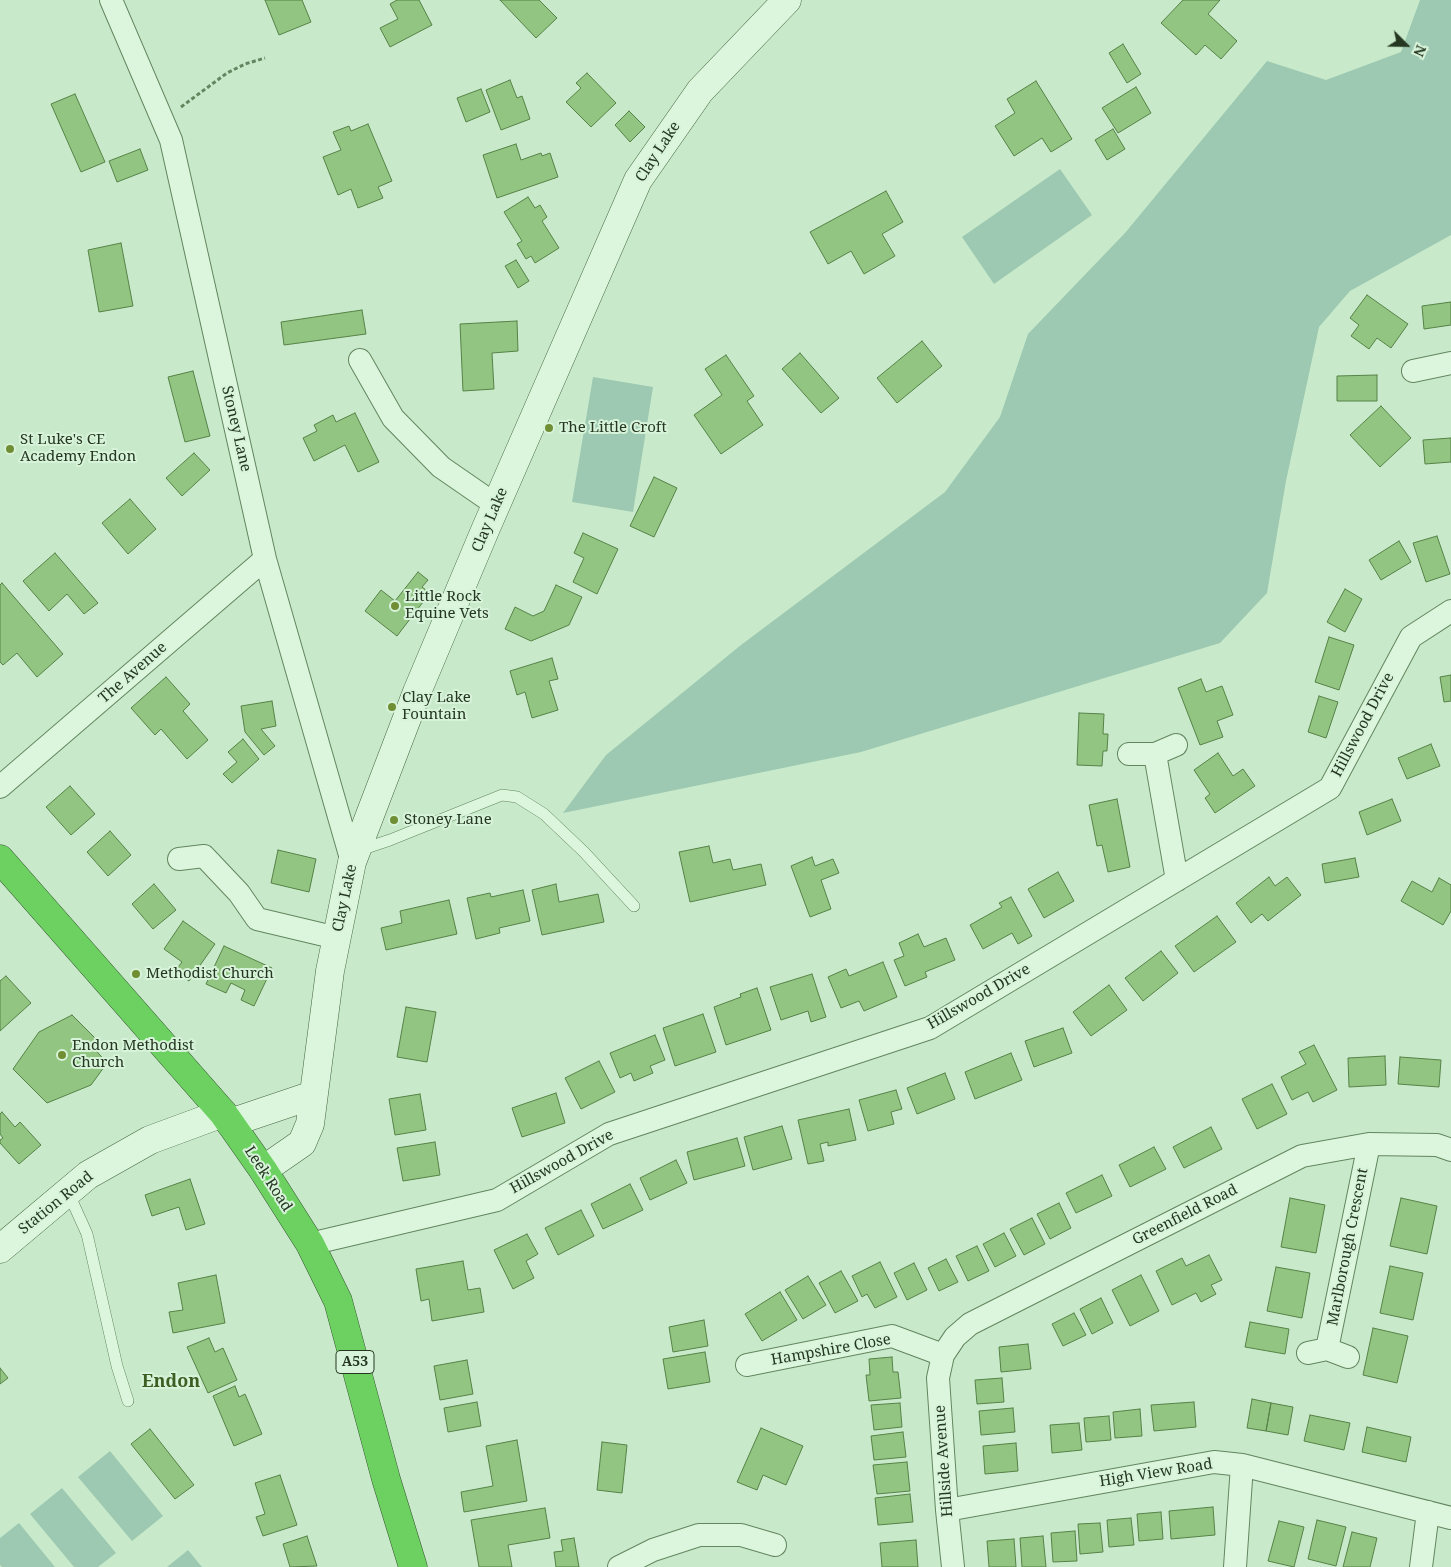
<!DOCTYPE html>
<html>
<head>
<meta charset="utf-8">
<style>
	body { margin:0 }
	#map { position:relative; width:1451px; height:1567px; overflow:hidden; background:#c8eaca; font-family:"Noto Serif",serif }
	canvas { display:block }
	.north { position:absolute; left:1381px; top:20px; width:50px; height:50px; -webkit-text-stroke:4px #d7f3d9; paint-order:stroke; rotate:113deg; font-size:14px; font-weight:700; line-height:20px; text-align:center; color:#253721 }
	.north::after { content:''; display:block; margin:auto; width:18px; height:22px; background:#253721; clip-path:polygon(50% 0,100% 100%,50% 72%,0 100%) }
</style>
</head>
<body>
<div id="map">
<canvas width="1451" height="1567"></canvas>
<div class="north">N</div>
</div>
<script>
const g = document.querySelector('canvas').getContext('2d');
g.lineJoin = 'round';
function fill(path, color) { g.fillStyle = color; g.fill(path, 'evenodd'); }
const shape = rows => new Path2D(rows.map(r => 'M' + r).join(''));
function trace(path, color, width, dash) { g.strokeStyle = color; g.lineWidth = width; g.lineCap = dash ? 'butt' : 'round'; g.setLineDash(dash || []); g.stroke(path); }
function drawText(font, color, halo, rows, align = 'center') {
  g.font = font + ' "Noto Serif",serif'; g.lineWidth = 4; g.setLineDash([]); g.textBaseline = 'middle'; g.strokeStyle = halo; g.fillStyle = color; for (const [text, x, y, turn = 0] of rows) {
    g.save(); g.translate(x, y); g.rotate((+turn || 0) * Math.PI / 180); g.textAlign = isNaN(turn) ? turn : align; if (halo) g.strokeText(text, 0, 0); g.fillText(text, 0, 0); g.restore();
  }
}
fill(shape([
	[1420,0,1451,0,1451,235,1350,291,1319,327,1286,481,1267,593,1220,643,861,752,563,813,606,755,741,645,945,492,1000,417,1028,334,1125,233,1267,61,1326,80,1401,52],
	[1060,169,1092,215,994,284,962,237],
	[593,377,653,387,633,512,572,502],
	[110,1451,163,1516,132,1541,78,1477],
	[62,1488,116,1553,98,1567,74,1567,30,1514],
	[19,1523,55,1567,2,1567,0,1565,0,1538],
	[188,1550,202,1567,167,1567]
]), '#9dc8b1');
const building = shape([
	[265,0,302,0,311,22,279,35,265,0],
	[397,0,419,0,432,25,390,47,380,28,398,19,390,4,397,0],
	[500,0,539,0,557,18,536,38,500,0],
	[1183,0,1220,0,1208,14,1237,41,1221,59,1205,45,1196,55,1161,23,1183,0],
	[1123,44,1141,74,1127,83,1109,53,1123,44],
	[587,73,616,103,591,127,566,102,581,88,576,83,587,73],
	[510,80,517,98,522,96,530,119,501,130,486,90,510,80],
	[1036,81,1072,139,1051,152,1042,138,1014,156,995,126,1015,113,1007,99,1036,81],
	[1136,87,1151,113,1118,133,1102,108,1136,87],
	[481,89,490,112,466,122,457,98,481,89],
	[75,94,105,162,81,172,51,104,75,94],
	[629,111,645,127,630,142,615,125,629,111],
	[368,124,392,181,378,187,383,198,358,208,351,189,338,195,323,157,341,150,333,132,349,126,351,131,368,124],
	[1113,129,1125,149,1107,160,1095,140,1113,129],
	[516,144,521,160,541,153,542,156,550,153,558,177,497,198,483,155,516,144],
	[140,149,148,170,117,182,109,161,140,149],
	[886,191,903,222,882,234,895,256,864,274,851,251,828,264,810,232,886,191],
	[528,197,535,208,540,205,547,217,542,221,559,248,535,263,531,256,526,259,517,244,522,241,504,212,528,197],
	[121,243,133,306,99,312,88,250,121,243],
	[516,260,529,281,518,288,505,266,516,260],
	[1367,295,1408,324,1391,348,1377,338,1369,349,1351,336,1359,325,1350,318,1367,295],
	[1451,302,1451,325,1424,329,1422,306,1451,302],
	[362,310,366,334,284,345,281,322,362,310],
	[517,321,518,351,492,353,494,389,463,391,460,324,517,321],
	[922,341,942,366,897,403,877,378,922,341],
	[800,353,839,398,821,413,782,369,800,353],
	[726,355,754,396,747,401,763,425,721,454,694,415,722,395,705,369,726,355],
	[193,371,210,436,185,442,168,377,193,371],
	[1377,375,1377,401,1337,401,1337,376,1377,375],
	[1381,406,1411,438,1380,467,1350,435,1381,406],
	[355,413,379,462,358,472,345,445,314,461,303,438,317,431,314,425,333,415,336,422,355,413],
	[1451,438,1451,462,1425,464,1423,440,1451,438],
	[194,453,210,470,182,496,166,478,194,453],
	[654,477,677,488,654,537,630,526,654,477],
	[130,499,156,529,128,554,102,523,130,499],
	[583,533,618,549,597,594,573,582,584,558,574,553,583,533],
	[1437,536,1450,574,1426,582,1413,543,1437,536],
	[1399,541,1411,562,1381,580,1369,560,1399,541],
	[55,553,98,603,84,614,67,594,49,611,23,581,55,553],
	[418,572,428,580,422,587,430,593,397,636,365,611,381,590,395,601,418,572],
	[2,583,63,654,37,677,17,653,3,665,0,662,0,585,2,583],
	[556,585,582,597,569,625,531,641,505,629,515,607,533,616,544,611,556,585],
	[1345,589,1362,599,1345,632,1327,622,1345,589],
	[1329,637,1354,645,1339,690,1315,682,1329,637],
	[552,658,558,679,549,681,558,710,532,718,525,692,517,695,510,671,552,658],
	[1451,675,1451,701,1444,702,1440,677,1451,675],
	[166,677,190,704,183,711,208,740,187,759,161,729,155,735,131,708,166,677],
	[1201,679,1206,692,1222,686,1233,715,1217,721,1223,737,1200,745,1178,688,1201,679],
	[1319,696,1338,702,1326,738,1308,732,1319,696],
	[272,701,276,726,261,729,275,746,264,755,245,732,241,706,272,701],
	[1079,713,1104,714,1103,734,1108,734,1107,751,1103,751,1102,766,1077,765,1079,713],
	[243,739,259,759,232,783,223,774,237,762,228,752,243,739],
	[1431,744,1440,766,1407,779,1398,758,1431,744],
	[1218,753,1233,776,1243,769,1255,786,1215,813,1205,798,1210,794,1194,770,1218,753],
	[70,786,95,814,71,835,46,807,70,786],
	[1117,799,1130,867,1108,872,1102,845,1097,846,1089,805,1117,799],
	[1392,799,1401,821,1367,835,1359,812,1392,799],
	[110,831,131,855,108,876,87,852,110,831],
	[709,846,713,863,730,859,733,870,761,864,766,885,690,902,679,852,709,846],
	[278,850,316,859,309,892,271,883,278,850],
	[812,857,815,866,833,859,839,873,821,880,831,909,810,917,791,866,812,857],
	[1355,858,1359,877,1325,883,1322,864,1355,858],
	[1058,872,1074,901,1044,918,1028,889,1058,872],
	[1269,877,1275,886,1287,877,1301,895,1268,921,1262,914,1251,923,1236,903,1269,877],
	[1439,878,1451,885,1451,911,1443,925,1401,901,1412,881,1432,892,1439,878],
	[154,884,176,910,153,929,132,904,154,884],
	[556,884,559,902,598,894,604,922,542,935,532,890,556,884],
	[523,890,530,921,499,928,500,933,476,939,467,898,490,893,491,897,523,890],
	[1011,897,1032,936,1018,944,1012,933,983,949,970,925,1002,907,999,903,1011,897],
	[449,900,457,934,386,950,381,928,402,923,400,911,449,900],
	[1217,916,1236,942,1194,972,1175,946,1217,916],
	[183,921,215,944,189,981,175,971,182,962,164,949,183,921],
	[918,934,924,947,946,938,955,960,925,972,927,977,905,986,894,960,904,956,899,943,918,934],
	[224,946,272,968,254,1006,241,1000,245,990,231,983,226,993,206,984,224,946],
	[1161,951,1178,973,1143,1001,1125,978,1161,951],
	[883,962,897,997,864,1011,859,1001,841,1008,828,977,846,969,849,976,883,962],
	[812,974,826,1017,811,1022,808,1011,781,1020,770,987,812,974],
	[6,976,31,1003,0,1031,0,981,6,976],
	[1109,985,1127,1010,1091,1036,1073,1012,1109,985],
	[757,988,771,1030,726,1045,714,1007,741,997,740,994,757,988],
	[406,1007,436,1012,427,1062,397,1057,406,1007],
	[703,1014,716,1052,675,1066,663,1028,703,1014],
	[72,1015,97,1040,92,1046,107,1063,91,1085,47,1103,13,1069,39,1032,72,1015],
	[1063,1028,1072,1053,1034,1067,1025,1041,1063,1028],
	[655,1035,665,1060,650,1066,653,1073,634,1081,631,1073,620,1078,610,1053,655,1035],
	[1314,1045,1337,1090,1313,1102,1308,1092,1292,1100,1281,1077,1306,1064,1299,1052,1314,1045],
	[1011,1053,1022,1080,975,1099,965,1072,1011,1053],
	[1385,1056,1386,1085,1349,1087,1348,1058,1385,1056],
	[1400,1057,1441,1060,1439,1087,1398,1084,1400,1057],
	[599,1061,615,1092,581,1109,565,1078,599,1061],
	[945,1073,955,1099,917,1114,907,1088,945,1073],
	[1272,1084,1287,1114,1257,1129,1242,1099,1272,1084],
	[896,1090,902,1109,891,1112,894,1124,868,1131,859,1100,896,1090],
	[556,1093,565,1123,522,1137,512,1108,556,1093],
	[420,1094,426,1130,395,1135,389,1099,420,1094],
	[849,1109,856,1140,828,1146,828,1142,820,1144,824,1161,808,1164,798,1120,849,1109],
	[2,1112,15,1127,20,1122,41,1145,19,1164,0,1143,0,1140,3,1138,0,1134,0,1114,2,1112],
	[782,1126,792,1159,753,1170,744,1137,782,1126],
	[1211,1127,1222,1149,1184,1168,1173,1147,1211,1127],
	[737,1138,745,1166,694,1180,687,1152,737,1138],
	[435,1142,440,1175,403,1181,397,1148,435,1142],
	[1154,1147,1166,1169,1130,1187,1119,1165,1154,1147],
	[676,1160,687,1183,650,1200,640,1178,676,1160],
	[1102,1175,1112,1196,1076,1213,1066,1193,1102,1175],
	[190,1179,205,1224,186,1230,179,1207,152,1216,145,1195,190,1179],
	[630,1184,643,1210,603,1229,591,1204,630,1184],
	[1290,1198,1325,1205,1316,1253,1281,1247,1290,1198],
	[1401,1198,1437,1206,1427,1254,1390,1246,1401,1198],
	[1059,1203,1071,1228,1050,1239,1037,1214,1059,1203],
	[581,1210,594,1236,558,1255,545,1228,581,1210],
	[1032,1218,1045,1244,1024,1255,1010,1229,1032,1218],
	[1004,1233,1016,1256,995,1267,983,1244,1004,1233],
	[527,1234,538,1254,526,1261,534,1278,513,1289,494,1250,527,1234],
	[977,1246,989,1271,968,1281,956,1256,977,1246],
	[1209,1255,1222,1280,1211,1285,1216,1294,1201,1302,1196,1293,1172,1305,1156,1271,1182,1258,1186,1266,1209,1255],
	[946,1259,958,1282,939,1291,928,1268,946,1259],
	[463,1261,468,1290,480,1288,484,1312,432,1321,429,1299,421,1301,416,1269,463,1261],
	[880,1262,897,1297,875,1308,867,1294,862,1297,852,1276,880,1262],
	[914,1263,927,1290,907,1300,894,1273,914,1263],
	[1390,1266,1423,1273,1413,1320,1380,1313,1390,1266],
	[1276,1267,1310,1273,1302,1318,1267,1311,1276,1267],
	[841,1271,858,1301,835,1313,819,1283,841,1271],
	[216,1275,225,1323,173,1333,169,1312,183,1310,178,1283,216,1275],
	[1141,1275,1159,1311,1130,1326,1112,1290,1141,1275],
	[808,1276,826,1305,803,1319,785,1290,808,1276],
	[780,1292,797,1320,762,1341,745,1314,780,1292],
	[1101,1298,1113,1323,1092,1334,1080,1309,1101,1298],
	[1074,1313,1086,1335,1063,1346,1052,1324,1074,1313],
	[704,1320,708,1346,673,1352,669,1327,704,1320],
	[1250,1322,1289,1329,1285,1354,1245,1347,1250,1322],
	[1373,1328,1408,1336,1397,1383,1363,1375,1373,1328],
	[209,1338,215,1352,223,1348,237,1380,208,1393,187,1347,209,1338],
	[1028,1344,1031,1369,1001,1372,999,1347,1028,1344],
	[705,1352,710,1382,668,1389,663,1359,705,1352],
	[892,1357,893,1372,898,1372,901,1398,869,1401,866,1375,870,1375,869,1359,892,1357],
	[467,1360,473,1394,440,1400,434,1366,467,1360],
	[0,1368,8,1378,0,1384,0,1368],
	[1002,1378,1004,1402,977,1404,975,1380,1002,1378],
	[235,1386,239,1397,245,1394,262,1434,234,1446,213,1396,235,1386],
	[1252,1399,1271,1403,1266,1431,1247,1428,1252,1399],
	[477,1402,481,1426,448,1432,444,1408,477,1402],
	[1194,1402,1196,1427,1154,1431,1151,1405,1194,1402],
	[900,1403,902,1427,874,1430,871,1405,900,1403],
	[1271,1403,1293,1407,1288,1435,1266,1431,1271,1403],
	[1013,1408,1015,1432,981,1435,979,1411,1013,1408],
	[1140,1409,1142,1436,1115,1438,1113,1412,1140,1409],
	[1310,1415,1350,1423,1344,1450,1304,1441,1310,1415],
	[1109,1416,1111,1440,1086,1442,1084,1418,1109,1416],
	[1079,1423,1082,1450,1052,1453,1050,1425,1079,1423],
	[1367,1427,1411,1437,1406,1462,1362,1452,1367,1427],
	[761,1428,803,1446,786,1485,763,1475,757,1490,737,1482,761,1428],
	[150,1429,194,1485,175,1499,131,1444,150,1429],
	[903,1432,906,1457,874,1460,871,1436,903,1432],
	[517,1440,527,1501,464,1512,461,1492,493,1486,486,1446,517,1440],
	[602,1442,627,1445,622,1493,597,1490,602,1442],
	[1016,1443,1018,1471,985,1474,983,1446,1016,1443],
	[907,1462,910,1491,877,1494,873,1465,907,1462],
	[280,1475,297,1525,263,1536,256,1517,265,1514,255,1483,280,1475],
	[910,1494,913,1522,878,1525,875,1498,910,1494],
	[1213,1507,1215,1535,1171,1539,1169,1511,1213,1507],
	[545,1508,550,1538,508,1545,512,1567,479,1567,471,1520,545,1508],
	[1161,1512,1163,1539,1139,1541,1137,1514,1161,1512],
	[1131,1518,1134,1545,1109,1547,1107,1520,1131,1518],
	[1317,1520,1346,1527,1336,1566,1308,1559,1317,1520],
	[1279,1521,1304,1527,1294,1567,1268,1561,1279,1521],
	[1100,1523,1103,1552,1080,1554,1078,1524,1100,1523],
	[1075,1531,1077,1561,1053,1562,1051,1533,1075,1531],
	[1352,1532,1377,1538,1370,1567,1343,1567,1352,1532],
	[307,1536,317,1566,290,1567,283,1544,307,1536],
	[1043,1536,1046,1567,1022,1567,1020,1538,1043,1536],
	[574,1538,579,1567,556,1567,554,1552,563,1551,561,1540,574,1538],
	[1014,1539,1016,1567,989,1567,987,1541,1014,1539],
	[916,1540,918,1567,882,1567,880,1543,916,1540]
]);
fill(building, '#91c581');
trace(building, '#568247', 1);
const lane = shape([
	[360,850,390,840,502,795,517,797,544,814,584,852,634,906],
	[68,1192,87,1234,117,1366,128,1401]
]);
const street = shape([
	[111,0,171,140,265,559,352,862],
	[360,360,393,418,441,467,496,505],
	[1413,371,1451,363],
	[1129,754,1155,754,1176,745],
	[1155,754,1177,880],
	[0,787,265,559],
	[179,859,204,856,239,893,257,919,337,938],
	[310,1244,497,1200,609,1134,930,1028,1330,788,1411,637,1451,611],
	[1327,1349,1369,1144],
	[1308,1353,1327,1349,1348,1357],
	[747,1365,892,1336,943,1355],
	[947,1510,1214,1462,1242,1465,1451,1518],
	[619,1567,653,1550,699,1535,741,1535,775,1545],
	[953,1567,947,1510,938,1378,943,1355,955,1337,970,1324,1302,1156,1369,1144,1437,1145,1451,1150],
	[1235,1567,1242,1465],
	[1421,1567,1428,1512]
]);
const secondary = shape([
	[230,1123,313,1095],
	[263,1170,302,1143,310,1124,330,971,352,862,417,692,486,528,638,180,700,91,787,0],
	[0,1249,88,1175,150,1140,223,1113]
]);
const highway = shape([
	[0,859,223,1113,263,1170,310,1244,338,1301,386,1479,413,1567]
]);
trace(lane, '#63855f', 12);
trace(street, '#63855f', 24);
trace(secondary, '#476742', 29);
trace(highway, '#385332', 29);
trace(shape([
	[181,107,227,73,245,64,265,58]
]), '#63855f', 3, [4, 2.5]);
trace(lane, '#dbf6dc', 11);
trace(street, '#dbf6dc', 22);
trace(secondary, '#dbf6dc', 28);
trace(highway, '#6cd161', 28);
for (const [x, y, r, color] of [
	[549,428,5,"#708e34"],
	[10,449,5,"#708e34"],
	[395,606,5,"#708e34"],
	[392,707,5,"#708e34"],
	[394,820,5,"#708e34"],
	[136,974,5,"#708e34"],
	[62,1055,5,"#708e34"]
]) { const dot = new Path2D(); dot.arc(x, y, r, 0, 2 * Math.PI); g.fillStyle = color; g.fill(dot); trace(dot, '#d7f3d9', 2); }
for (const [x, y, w] of [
	[355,1362,38]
]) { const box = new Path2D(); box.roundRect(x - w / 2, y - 11.5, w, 23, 4); g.fillStyle = '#d7f3d9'; g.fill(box); trace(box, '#253721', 1); }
drawText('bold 14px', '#253721', null, [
	["A53",355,1362]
]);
drawText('15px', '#253721', '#d7f3d9', [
	["Clay Lake",658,152,-57],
	["Stoney Lane",236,429,77],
	["Clay Lake",490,520,-67],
	["The Avenue",133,673,-41],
	["Hillswood Drive",1363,725,-62],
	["Clay Lake",345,898,-78],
	["Hillswood Drive",979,997,-30],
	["Hillswood Drive",562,1162,-29],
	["Leek Road",268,1179,57],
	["Station Road",56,1203,-39],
	["Greenfield Road",1185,1215,-27],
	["Marlborough Crescent",1348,1247,-79],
	["Hampshire Close",831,1350,-10],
	["Hillside Avenue",944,1461,-94],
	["High View Road",1156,1473,-9]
]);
drawText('15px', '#253721', '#d7f3d9', [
	["The Little Croft",559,428],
	["St Luke's CE",20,440],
	["Academy Endon",20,457],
	["Little Rock",405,597],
	["Equine Vets",405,614],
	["Clay Lake",402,698],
	["Fountain",402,715],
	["Stoney Lane",404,820],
	["Methodist Church",146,974],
	["Endon Methodist",72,1046],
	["Church",72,1063]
], 'left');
drawText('bold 18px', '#3e5f24', '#d7f3d9', [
	["Endon",171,1382]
]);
</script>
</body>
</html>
